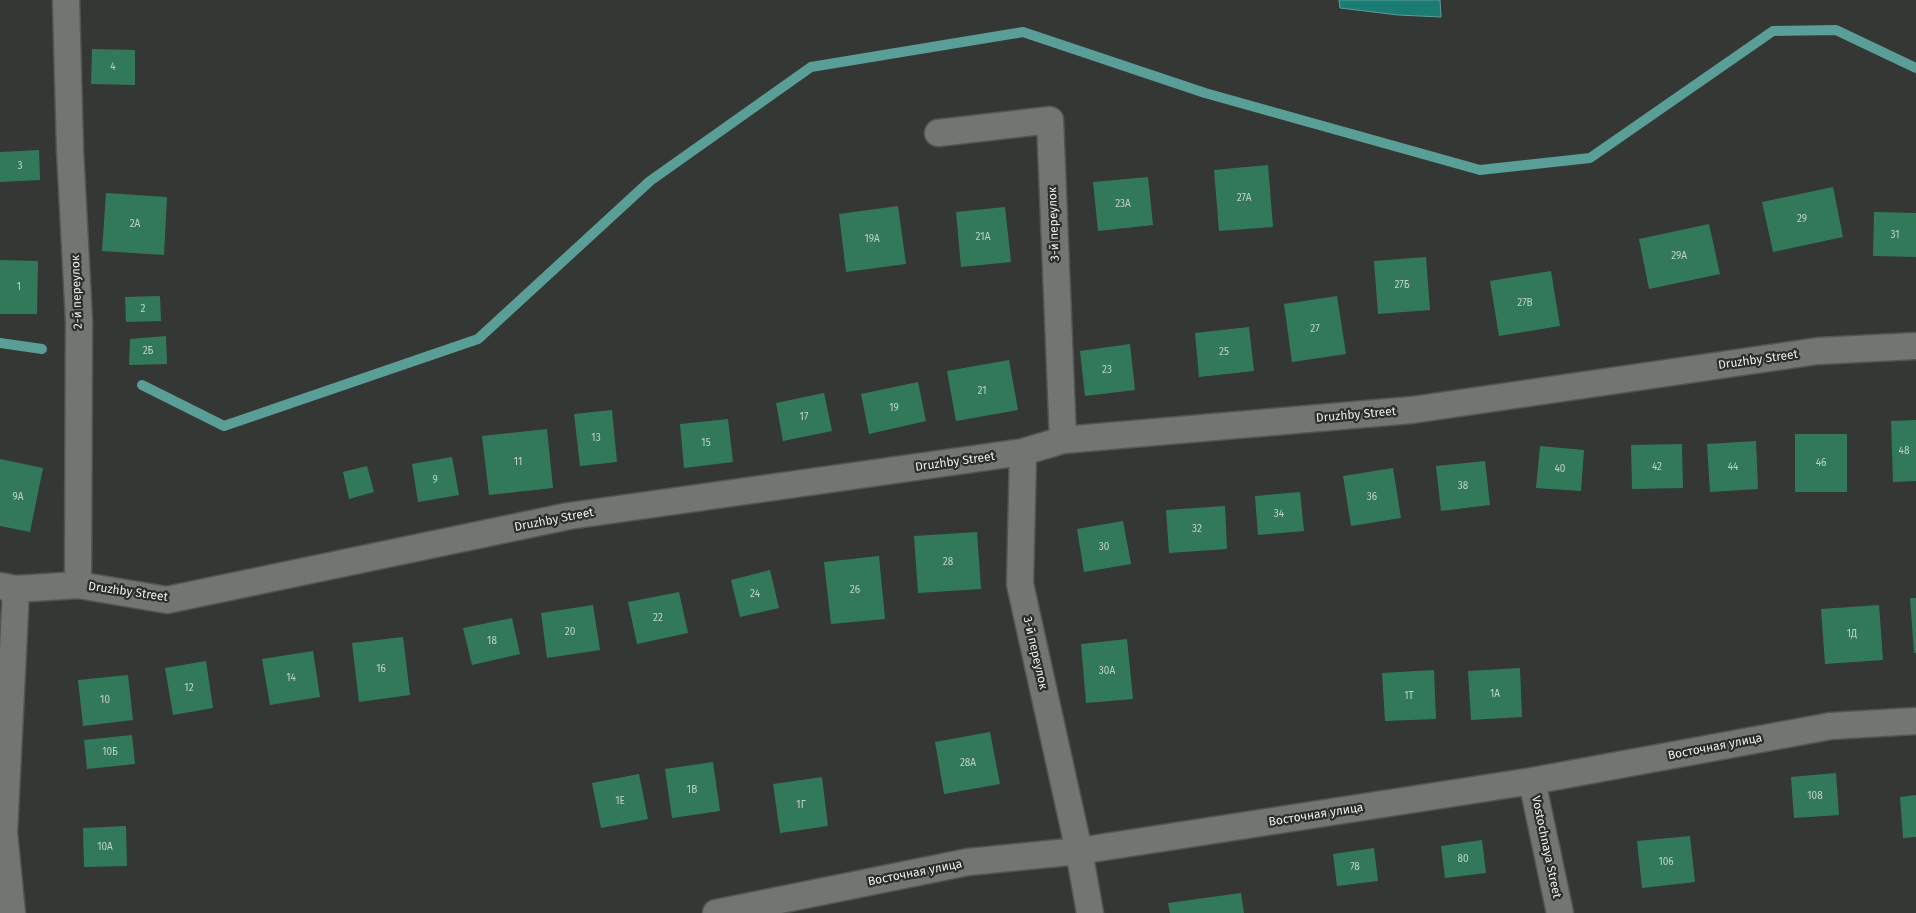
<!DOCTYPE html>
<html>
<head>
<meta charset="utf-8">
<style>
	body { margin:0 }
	canvas { display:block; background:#343733 }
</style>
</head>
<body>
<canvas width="1916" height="913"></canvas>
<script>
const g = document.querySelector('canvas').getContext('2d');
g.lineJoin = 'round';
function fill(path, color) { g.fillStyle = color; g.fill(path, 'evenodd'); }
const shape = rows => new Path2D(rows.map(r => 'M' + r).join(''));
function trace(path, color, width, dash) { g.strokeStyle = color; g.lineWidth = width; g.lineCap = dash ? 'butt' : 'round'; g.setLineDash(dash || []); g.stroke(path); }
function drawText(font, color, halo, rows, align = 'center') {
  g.font = font + ' "Fira Sans",sans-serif'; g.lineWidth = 4.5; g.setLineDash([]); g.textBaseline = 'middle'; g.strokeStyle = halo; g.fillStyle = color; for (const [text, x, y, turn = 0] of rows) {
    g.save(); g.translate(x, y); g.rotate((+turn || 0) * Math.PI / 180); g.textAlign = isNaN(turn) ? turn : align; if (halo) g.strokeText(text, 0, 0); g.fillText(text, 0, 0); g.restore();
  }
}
const water = shape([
	[1339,0,1440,0,1441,17,1398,15,1340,8,1339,0]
]);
fill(water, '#1a7c72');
trace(water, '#599e97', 1);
trace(shape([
	[0,343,42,349],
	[142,385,224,426,478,339,650,181,811,67,1023,32,1205,93,1480,170,1590,158,1773,31,1836,30,1916,68]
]), '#599e97', 10);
fill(shape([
	[92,49,135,50,135,85,91,84],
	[39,150,40,180,0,182,0,152],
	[1268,165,1273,227,1219,231,1214,170],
	[1148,177,1153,225,1098,231,1093,182],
	[1833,187,1843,237,1773,252,1762,202],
	[106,193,167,197,164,255,102,251],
	[898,206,906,264,846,272,839,214],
	[1005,207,1011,262,961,267,956,212],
	[1874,212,1916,213,1916,257,1873,256],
	[1709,224,1720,274,1649,289,1639,239],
	[1426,257,1430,310,1378,314,1374,261],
	[0,260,38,261,37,314,0,314],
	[1551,271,1560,326,1499,336,1490,281],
	[160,296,161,321,126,322,125,297],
	[1337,296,1346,354,1292,362,1284,304],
	[1249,327,1254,371,1199,377,1195,333],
	[166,336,167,364,129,365,130,339],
	[1130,344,1135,390,1085,396,1080,351],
	[1009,360,1018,410,956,421,947,371],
	[918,382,926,421,869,434,861,394],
	[824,393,832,431,783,441,776,403],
	[612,410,617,462,580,466,574,414],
	[728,419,733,462,684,468,680,424],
	[1916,420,1916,481,1893,482,1891,421],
	[547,429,553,488,489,495,482,436],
	[1795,434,1847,434,1847,492,1795,492],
	[1756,441,1758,489,1710,492,1707,444],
	[1682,444,1683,488,1632,489,1631,445],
	[1540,446,1584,450,1581,491,1536,488],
	[452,457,459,495,418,502,412,464],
	[0,459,43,468,30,532,0,526],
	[1485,461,1490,505,1441,511,1436,466],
	[367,466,374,492,349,499,343,472],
	[1393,468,1401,518,1351,526,1343,476],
	[1300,492,1304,531,1258,535,1255,496],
	[1225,506,1227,549,1169,553,1166,510],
	[1123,521,1131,564,1084,572,1077,529],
	[977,532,981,589,918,593,914,536],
	[879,556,885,619,831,624,824,562],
	[770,570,779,608,740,617,731,580],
	[679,592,688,633,637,644,628,602],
	[1910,598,1916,598,1916,653,1914,653],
	[593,605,600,650,547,658,541,613],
	[1879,605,1883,660,1825,664,1821,609],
	[512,618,520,654,472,665,463,628],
	[403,637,410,695,359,702,352,643],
	[1127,639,1133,699,1086,703,1081,644],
	[313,651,320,697,270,705,262,659],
	[206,661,213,708,173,715,165,668],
	[1520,668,1522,717,1471,720,1468,671],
	[1434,670,1436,719,1385,721,1382,673],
	[128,675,133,720,83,726,78,680],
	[990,732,1000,784,944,794,935,742],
	[132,735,135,764,87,769,84,740],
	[713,762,720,811,672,818,665,769],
	[1836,773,1839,815,1794,818,1791,777],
	[639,774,648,819,601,828,592,783],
	[822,777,828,826,780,833,773,784],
	[1916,795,1916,837,1903,838,1900,797],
	[126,826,127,866,84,867,83,828],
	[1690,836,1695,882,1642,888,1637,841],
	[1482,840,1486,873,1445,878,1441,846],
	[1374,848,1378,881,1337,886,1333,854],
	[1241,893,1244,913,1170,913,1168,903]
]), '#32795b');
const street = shape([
	[66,0,70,150,79,321,78,585],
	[938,133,1050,120,1063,440],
	[1023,452,1020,584,1079,851,1090,913],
	[0,586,16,589,78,585,167,600,569,516,1023,452,1063,440,1412,410,1818,351,1916,346],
	[1532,781,1560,913],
	[12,913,4,833,16,589],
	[716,913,968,862,1079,851,1532,781,1831,726,1916,721]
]);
trace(street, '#525551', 29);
trace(street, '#727672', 26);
drawText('10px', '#bed1c8', null, [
	["4",113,67],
	["3",20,166],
	["27А",1244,198],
	["23А",1123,204],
	["29",1802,219],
	["2А",135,224],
	["31",1895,235],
	["21А",983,237],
	["19А",872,239],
	["29А",1679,256],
	["27Б",1402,285],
	["1",19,287],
	["27В",1525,303],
	["2",143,309],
	["27",1315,329],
	["2Б",148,351],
	["25",1224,352],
	["23",1107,370],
	["21",982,391],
	["19",894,408],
	["17",804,417],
	["13",596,438],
	["15",706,443],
	["48",1904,451],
	["11",518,462],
	["46",1821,463],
	["42",1657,467],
	["44",1733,467],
	["40",1560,469],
	["9",435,480],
	["38",1463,486],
	["9А",18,497],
	["36",1372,497],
	["34",1279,514],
	["32",1197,529],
	["30",1104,547],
	["28",948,562],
	["26",855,590],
	["24",755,594],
	["22",658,618],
	["20",570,632],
	["1Д",1852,634],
	["18",492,641],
	["16",381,669],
	["30А",1107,671],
	["14",291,678],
	["12",189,688],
	["1А",1495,694],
	["1Т",1409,696],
	["10",105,700],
	["10Б",110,752],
	["28А",968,763],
	["1В",692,790],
	["108",1815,796],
	["1Е",620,801],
	["1Г",801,805],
	["10А",105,847],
	["80",1463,859],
	["106",1666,862],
	["78",1355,867]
]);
drawText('12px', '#eceeec', '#2a2d29', [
	["3-й переулок",1054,224,-92],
	["2-й переулок",77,292,-92],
	["Druzhby Street",1758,360,-8],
	["Druzhby Street",1356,415,-5],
	["Druzhby Street",955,462,-8],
	["Druzhby Street",554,520,-11],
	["Druzhby Street",128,592,8],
	["3-й переулок",1035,653,77],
	["Восточная улица",1715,747,-11],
	["Восточная улица",1316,815,-9],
	["Vostochnaya Street",1546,847,78],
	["Восточная улица",915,873,-11]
]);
</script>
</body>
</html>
